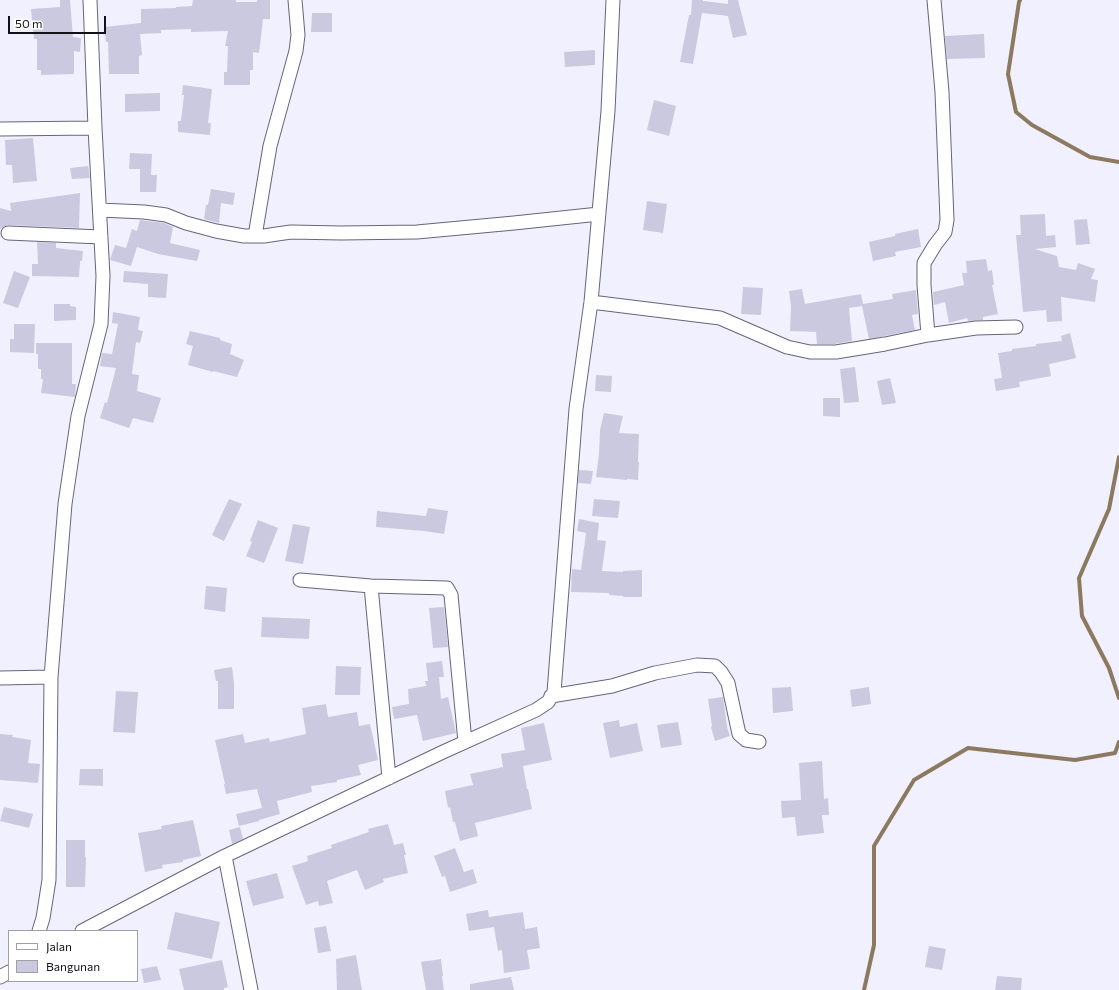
<!DOCTYPE html>
<html>
<head>
<meta charset="utf-8">
<style>
	body { margin:0 }
	#map { position:relative; width:1119px; height:990px; overflow:hidden; background:#f1f0fe; font-family:Commissioner,sans-serif }
	canvas { display:block }
	.legend { position:absolute; left:8px; top:930px; width:130px; height:52px; box-sizing:border-box; background:#fff; border:1px solid #a0a0a3; margin:0; padding:5px 7px; list-style:none; font-size:12px; color:#121118 }
	.legend li { display:flex; align-items:center; gap:8px; height:20px }
	.legend b { width:20px; border:1px solid #a0a0a3 }
	.scale { position:absolute; left:8px; top:16px; width:98px; height:18px; box-sizing:border-box; border:2px solid #121118; border-top:0; padding-left:5px; font-size:12px; line-height:14px; white-space:nowrap; color:#121118; -webkit-text-stroke:3px #fff; paint-order:stroke }
</style>
</head>
<body>
<div id="map">
<canvas width="1119" height="990"></canvas>
<ul class="legend">
<li><b style="height:5px;background:#fff"></b>Jalan</li>
<li><b style="height:11px;background:#cbc9df"></b>Bangunan</li>
</ul>
<div class="scale">50 m</div>
</div>
<script>
const g = document.querySelector('canvas').getContext('2d');
g.lineJoin = 'round';
const shape = rows => new Path2D(rows.map(r => 'M' + r).join(''));
function trace(path, color, width, dash) { g.strokeStyle = color; g.lineWidth = width; g.lineCap = dash ? 'butt' : 'round'; g.setLineDash(dash || []); g.stroke(path); }
function fill(path, color) { g.fillStyle = color; g.fill(path, 'evenodd'); }
trace(shape([
	[1020,0,1019,2,1008,74,1016,112,1032,125,1090,157,1119,162],
	[1119,457,1109,509,1079,578,1082,616,1109,668,1119,698],
	[864,990,874,945,874,846,914,780,968,748,1075,760,1115,753,1119,742]
]), '#8d795f', 4);
fill(shape([
	[60,0,70,0,73,37,81,38,80,52,74,51,74,74,41,75,41,70,37,70,37,39,34,39,31,9,60,7],
	[193,0,236,0,236,2,257,2,257,0,270,0,270,19,263,19,259,53,253,52,253,70,250,70,250,85,224,85,224,72,227,72,228,46,225,46,228,31,191,32,191,29,161,30,161,33,140,34,142,55,139,56,139,74,109,74,108,42,106,42,104,27,141,23,141,9,176,8,176,7,192,6],
	[692,0,703,0,703,1,728,4,728,0,738,0,747,35,733,38,728,16,702,13,693,64,680,62,689,15,691,15],
	[312,13,332,13,332,32,311,32],
	[984,34,985,58,947,59,945,36],
	[595,50,595,65,565,67,564,52],
	[183,85,212,89,208,123,211,123,210,135,178,132,178,121,181,121,184,95,182,95],
	[160,93,160,111,125,112,125,94],
	[654,100,676,106,669,136,647,130],
	[33,138,37,181,13,183,12,165,6,165,5,140],
	[130,153,152,154,151,175,157,175,156,192,140,192,140,169,129,169],
	[88,166,90,178,72,179,70,168],
	[211,189,235,193,233,205,221,203,219,223,204,219,206,205,208,205],
	[80,193,79,228,8,225,5,226,0,229,0,208,11,211,10,203],
	[647,201,667,204,663,233,643,230],
	[1045,214,1046,236,1055,235,1056,247,1035,249,1057,256,1059,267,1076,270,1078,263,1095,269,1091,279,1098,280,1095,302,1061,297,1062,321,1047,322,1046,310,1023,312,1016,235,1021,235,1020,215],
	[1087,219,1090,244,1076,245,1074,220],
	[140,220,164,223,173,227,170,243,200,250,197,261,158,254,137,247,131,266,110,260,115,245,126,248,132,229,137,231],
	[918,229,921,247,895,252,896,256,873,261,869,242,895,236,895,234],
	[37,242,56,243,56,248,83,251,82,261,80,261,79,277,32,276,32,264,38,264],
	[986,259,988,271,992,270,994,285,992,285,998,314,983,317,983,320,968,321,967,318,949,323,945,302,934,305,933,292,964,285,962,273,967,273,966,261],
	[14,271,30,277,18,308,3,303],
	[124,271,168,274,166,298,148,297,148,284,123,282],
	[743,287,763,288,761,315,741,314],
	[802,289,805,304,861,294,863,304,893,299,892,294,916,290,918,314,912,315,915,330,869,339,862,306,849,308,852,341,835,344,817,344,816,332,790,331,791,306,789,291],
	[54,304,70,304,70,306,76,307,76,320,54,321],
	[113,312,140,317,138,330,143,331,140,343,136,342,132,374,139,375,137,391,161,398,153,423,133,418,129,428,100,418,105,402,107,403,116,368,100,366,102,353,112,354,118,324,112,323],
	[14,324,35,324,34,353,10,352,10,339,14,339],
	[190,331,220,338,220,340,232,344,230,354,244,360,237,377,213,371,213,372,188,365,193,346,186,344],
	[1070,333,1076,358,1050,364,1049,365,1051,376,1019,382,1020,387,996,391,994,379,1002,378,998,353,1012,351,1012,349,1036,346,1036,344,1062,341,1061,336],
	[36,343,72,343,72,384,76,384,75,397,41,393,43,379,41,379,41,369,38,369,38,354,36,354],
	[855,367,859,402,844,403,840,369],
	[596,375,612,376,611,392,595,391],
	[890,378,896,403,882,405,877,381],
	[823,398,840,398,840,417,823,416],
	[604,413,623,416,619,433,639,434,638,462,639,462,638,480,627,479,627,480,596,477,599,454,600,430],
	[579,470,593,471,591,484,578,483],
	[229,499,242,504,224,541,212,535],
	[594,499,620,501,618,518,592,516],
	[428,508,448,511,444,534,424,531,376,527,377,511,426,516],
	[579,519,599,523,597,540,606,541,602,571,623,572,623,571,642,570,642,597,623,597,623,596,609,595,609,593,571,592,572,569,581,570,586,533,577,531],
	[258,520,278,528,264,563,246,556,252,542,250,541],
	[293,524,310,527,303,564,285,561],
	[206,586,227,588,225,612,204,609],
	[444,607,448,647,433,648,429,608],
	[262,617,310,619,309,639,261,637],
	[442,661,444,677,439,677,441,699,448,697,456,733,423,741,417,715,394,719,392,707,409,704,408,689,426,686,425,681,428,681,426,663],
	[336,666,361,667,360,695,335,695],
	[232,667,234,683,234,709,218,709,218,681,216,681,214,670],
	[791,687,793,711,773,713,772,688],
	[869,687,871,704,852,707,850,690],
	[116,691,138,692,135,733,113,732],
	[723,697,727,727,730,736,715,741,711,727,712,726,708,699],
	[326,704,328,717,357,712,359,726,370,724,378,760,358,765,361,775,337,780,337,782,311,786,312,792,277,801,280,814,259,820,259,821,239,826,236,814,262,808,257,789,226,794,224,784,225,784,215,740,243,734,245,743,269,738,270,742,306,734,302,708],
	[619,720,620,727,637,723,643,751,610,758,603,723],
	[678,722,682,745,661,748,657,725],
	[544,723,552,760,523,766,527,789,528,789,532,809,475,823,478,836,460,841,455,822,453,822,450,807,448,808,445,791,473,785,470,774,503,767,501,754,525,750,521,728],
	[0,734,13,735,12,737,31,740,28,763,40,764,38,783,0,780],
	[822,761,824,799,828,798,829,815,822,815,824,833,797,836,795,817,782,818,781,801,801,800,799,763],
	[80,769,103,769,103,786,79,785],
	[4,807,33,814,29,828,0,821],
	[193,820,201,856,183,860,183,862,162,865,163,868,145,872,138,833,162,829,161,826],
	[388,824,394,845,403,843,406,855,404,855,408,873,383,879,384,882,365,890,357,870,327,881,333,903,319,906,318,901,306,905,292,866,308,861,307,856,332,848,331,845,369,832,368,829],
	[240,827,243,839,232,844,229,830],
	[66,840,85,840,85,857,86,857,85,887,66,887],
	[455,848,464,872,473,869,477,883,450,892,445,876,442,877,434,856],
	[277,873,284,898,253,906,246,881],
	[488,910,489,917,523,912,525,929,537,927,540,948,527,950,530,969,504,973,502,950,498,951,494,927,469,931,466,914],
	[175,912,220,922,212,959,167,949],
	[326,926,331,951,318,953,314,928],
	[929,946,946,949,942,970,925,967],
	[356,955,362,990,337,990,336,959],
	[441,959,443,976,442,976,444,990,426,990,421,962],
	[222,960,228,987,224,988,224,990,184,990,179,969],
	[157,966,161,980,144,983,141,969],
	[997,976,1022,978,1021,990,995,990],
	[511,977,514,990,470,990,470,984]
]), '#cbc9df');
const minor = shape([
	[0,129,95,128],
	[100,210,144,212,166,215,186,223,216,231,244,236,264,236,277,234,291,232,341,233,417,232,514,223,599,214],
	[8,233,101,237],
	[255,236,270,146,296,51,298,35,295,0],
	[591,302,720,318,787,347,810,352,836,352,885,344,928,335,976,328,1016,327],
	[928,335,924,285,924,263,935,245,945,232,947,220,942,92,934,0],
	[300,580,371,586,447,588,451,595,465,742],
	[371,586,389,778],
	[0,678,51,677],
	[551,696,612,686,655,673,697,665,715,666,721,672,728,683,739,734,746,740,759,742],
	[225,856,251,990],
	[39,931,43,918,49,880,51,677,65,504,78,416,101,324,103,276,95,128,90,0],
	[82,931,225,856,443,752,536,710,548,702,554,692,576,409,591,302,608,111,613,0],
	[0,977,9,972]
]);
trace(minor, '#676579', 15);
trace(minor, '#fff', 13);
</script>
</body>
</html>
